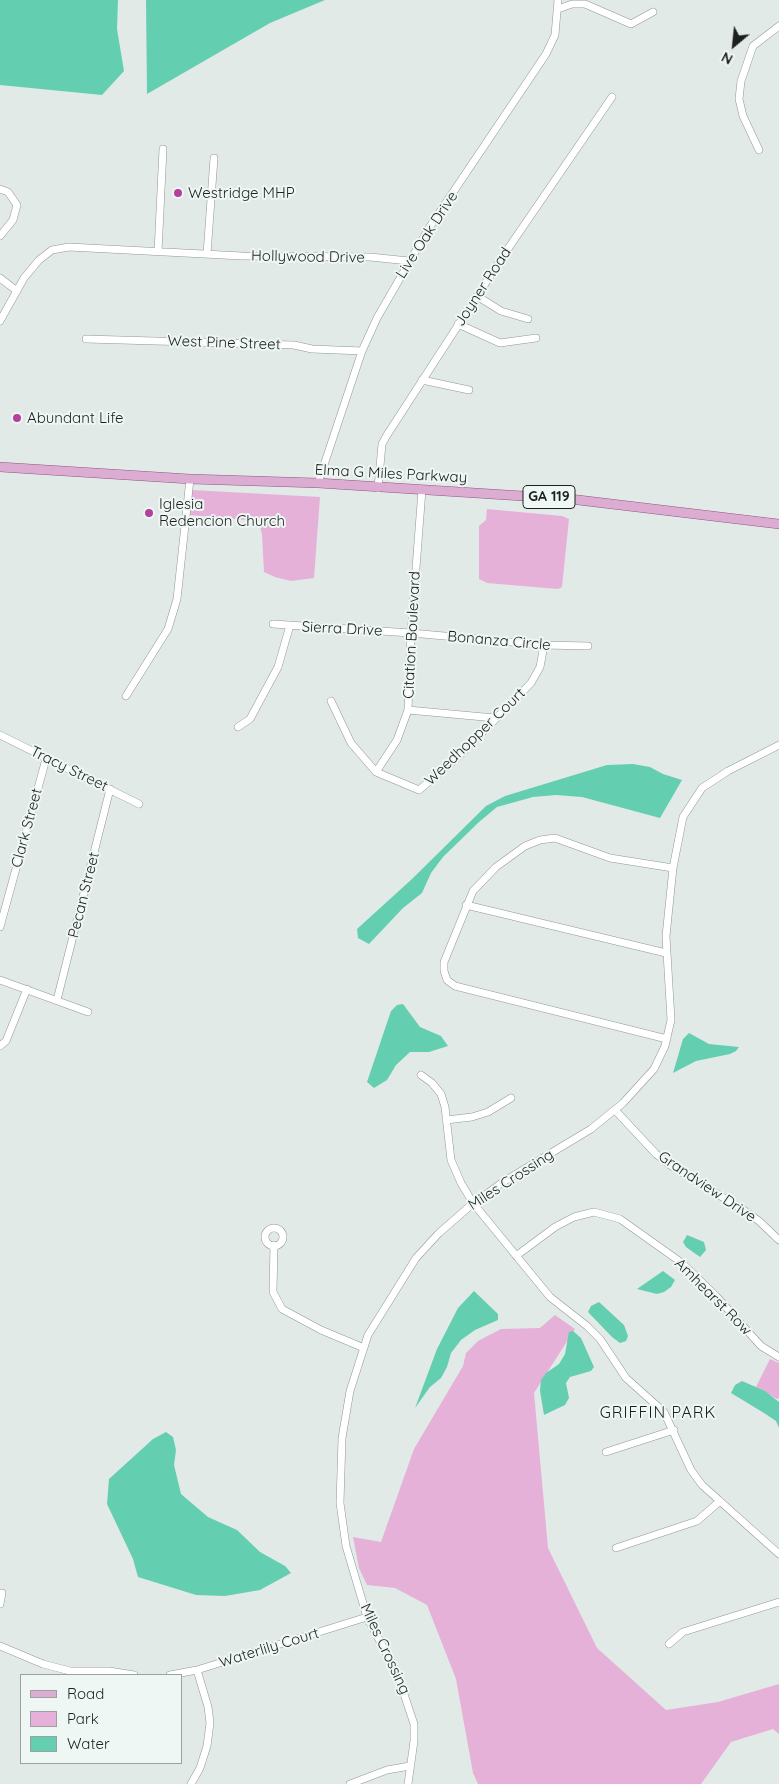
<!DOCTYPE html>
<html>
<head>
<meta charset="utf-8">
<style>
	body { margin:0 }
	#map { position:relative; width:779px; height:1784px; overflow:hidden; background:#e2eae7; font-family:Quicksand,sans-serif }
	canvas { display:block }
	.legend { position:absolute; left:20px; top:1674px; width:162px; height:90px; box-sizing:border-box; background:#eff7f4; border:1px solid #9ba19f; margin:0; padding:6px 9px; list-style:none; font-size:15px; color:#1d201f }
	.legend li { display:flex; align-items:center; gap:10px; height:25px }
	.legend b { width:25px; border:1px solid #9ba19f }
	.north { position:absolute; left:709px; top:20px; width:50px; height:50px; -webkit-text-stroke:4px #eff7f4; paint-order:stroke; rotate:208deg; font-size:14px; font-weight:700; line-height:20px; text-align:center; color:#1d201f }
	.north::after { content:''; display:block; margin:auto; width:18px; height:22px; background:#1d201f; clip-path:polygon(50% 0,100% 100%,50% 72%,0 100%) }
</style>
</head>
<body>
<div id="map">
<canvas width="779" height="1784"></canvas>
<ul class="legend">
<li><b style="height:6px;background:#ddacd3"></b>Road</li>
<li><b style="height:14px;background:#e5b1d8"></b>Park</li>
<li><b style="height:14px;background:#64ceb1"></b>Water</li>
</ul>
<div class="north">N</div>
</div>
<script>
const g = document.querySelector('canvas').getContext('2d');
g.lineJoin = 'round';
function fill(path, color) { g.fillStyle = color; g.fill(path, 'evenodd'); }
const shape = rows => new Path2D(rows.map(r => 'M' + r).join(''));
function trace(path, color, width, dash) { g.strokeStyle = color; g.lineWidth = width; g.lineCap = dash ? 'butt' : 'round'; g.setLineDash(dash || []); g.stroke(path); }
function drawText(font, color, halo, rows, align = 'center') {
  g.font = font + ' Quicksand,sans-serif'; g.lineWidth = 4; g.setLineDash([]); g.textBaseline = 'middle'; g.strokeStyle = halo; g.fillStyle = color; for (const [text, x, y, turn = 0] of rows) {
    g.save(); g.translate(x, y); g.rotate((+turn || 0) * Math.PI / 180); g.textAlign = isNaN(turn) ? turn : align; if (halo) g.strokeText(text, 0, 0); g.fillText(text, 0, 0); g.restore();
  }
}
fill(shape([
	[192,490,320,497,314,578,291,581,275,577,264,572,262,535,259,521,188,515],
	[487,509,562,516,569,519,562,587,558,589,487,583,479,579,479,526,486,520],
	[555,1315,575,1329,534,1393,548,1548,597,1648,666,1710,718,1702,779,1684,779,1734,773,1729,731,1742,701,1784,478,1784,473,1773,456,1679,427,1605,395,1588,367,1585,359,1568,353,1537,381,1542,414,1449,463,1366,466,1353,478,1341,501,1329,540,1328],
	[770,1359,779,1363,779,1398,777,1399,756,1387]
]), '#e5b1d8');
fill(shape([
	[0,0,118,0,117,29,124,71,102,95,0,85],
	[146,0,325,0,270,23,147,94],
	[633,764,650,767,663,774,682,780,660,818,582,797,556,795,533,797,497,807,479,822,443,857,431,873,422,893,403,908,369,944,358,938,357,929,412,879,486,806,505,796,607,765],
	[403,1004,420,1027,441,1036,448,1046,429,1052,410,1052,396,1065,387,1080,374,1088,367,1082,391,1011,397,1005],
	[689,1033,709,1044,739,1047,736,1051,730,1054,696,1061,673,1073,683,1039],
	[687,1235,704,1242,706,1250,700,1257,686,1247,683,1242],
	[663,1271,675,1280,671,1287,664,1292,657,1294,637,1289],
	[474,1291,498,1314,498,1320,475,1330,461,1340,451,1353,447,1367,441,1378,430,1387,415,1408,437,1349,458,1308],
	[599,1302,624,1325,628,1336,626,1341,620,1343,612,1337,588,1312,591,1306],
	[573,1331,581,1338,594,1367,591,1371,570,1377,566,1383,569,1398,565,1405,544,1415,540,1391,541,1380,546,1373,559,1364,565,1354,569,1332],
	[742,1381,765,1391,779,1402,779,1428,776,1421,764,1413,731,1393,735,1385],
	[166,1432,173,1437,176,1450,174,1465,181,1494,208,1517,237,1530,260,1552,285,1566,291,1573,260,1590,225,1596,196,1595,138,1577,133,1559,107,1504,109,1479,153,1439]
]), '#64ceb1');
const minor = shape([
	[558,9,572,4,585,4,631,24,653,12],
	[759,150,743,116,739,99,741,81,753,46,779,26],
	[0,189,8,192,17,205,13,220,0,236],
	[158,252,163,149],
	[207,254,214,158],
	[0,278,17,291],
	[477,296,501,311,528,319],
	[0,321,24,278,39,260,52,250,69,247,242,256,370,257,409,261],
	[458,324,500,343,536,338],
	[86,339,294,345,312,349,362,351],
	[422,380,469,390],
	[318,483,362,351,377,318,429,228,546,54,555,35,558,0],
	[378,488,382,444,387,435,503,256,612,97],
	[273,624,411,633,544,645,588,646],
	[126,696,168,629,177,599,190,479],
	[331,701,351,743,376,772,419,790,457,758,531,683,540,667,544,645],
	[408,710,495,718],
	[238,727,250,719,278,667,290,625],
	[0,735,139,804],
	[376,772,397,740,408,710,411,633,422,490],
	[466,905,666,953],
	[0,927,46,759],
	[0,980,88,1012],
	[57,1000,110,789],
	[667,1039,455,986,447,980,444,971,444,962,473,891,496,867,525,846,540,840,555,838,610,858,673,868],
	[0,1046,6,1041,27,989],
	[421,1075,432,1083,441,1094,445,1107,451,1160,461,1183,473,1203,550,1297,587,1326,600,1339,626,1378,664,1412,691,1470,702,1485,779,1554],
	[615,1110,656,1154,670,1165,745,1211,759,1221,779,1240],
	[446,1120,472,1117,488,1112,511,1098],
	'265 1237a9 9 0 1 1 18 0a9 9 0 1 1-18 0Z',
	[274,1245,273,1292,282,1309,321,1330,364,1348],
	[516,1256,555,1227,574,1217,594,1212,620,1219,682,1263,716,1296,761,1346,779,1357],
	[606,1452,674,1430],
	[616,1548,697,1521,720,1501],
	[0,1604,2,1593],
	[669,1644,683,1632,779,1602],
	[0,1646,43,1664,70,1671,109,1671,134,1675],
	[170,1675,197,1670,367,1617],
	[191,1784,200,1768,207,1746,210,1723,208,1707,197,1670],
	[350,1784,387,1770,410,1766],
	[408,1784,414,1741,414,1724,397,1673,367,1617,346,1546,340,1503,342,1438,350,1391,368,1335,416,1258,439,1233,470,1206,503,1182,591,1129,623,1103,654,1069,665,1046,671,1020,666,936,673,868,683,817,702,788,728,771,779,745]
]);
const major = shape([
	[0,467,190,479,318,483,570,499,779,524]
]);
trace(minor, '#909794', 8);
trace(major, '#8b5780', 10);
trace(minor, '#fff', 7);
trace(major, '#ddacd3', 9);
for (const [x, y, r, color] of [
	[178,193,5,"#b1419d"],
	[17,418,5,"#b1419d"],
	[149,513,5,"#b1419d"]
]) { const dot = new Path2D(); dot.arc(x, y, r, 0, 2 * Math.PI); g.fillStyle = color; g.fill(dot); trace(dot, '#eff7f4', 2); }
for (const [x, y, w] of [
	[549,497,52]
]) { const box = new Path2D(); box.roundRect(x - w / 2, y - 11.5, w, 23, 4); g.fillStyle = '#eff7f4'; g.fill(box); trace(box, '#1d201f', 1); }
drawText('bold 14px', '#1d201f', null, [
	["GA 119",549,497]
]);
drawText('15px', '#1d201f', '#eff7f4', [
	["Westridge MHP",188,193],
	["Abundant Life",27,418],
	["Iglesia",159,504],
	["Redencion Church",159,521]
], 'left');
drawText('15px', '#1d201f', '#eff7f4', [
	["Live Oak Drive",427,235,-57],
	["Hollywood Drive",308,257,1],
	["Joyner Road",483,287,-57],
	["West Pine Street",224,343,2],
	["Elma G Miles Parkway",391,474,3],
	["Sierra Drive",342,629,3],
	["Citation Boulevard",412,635,-87],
	["Bonanza Circle",499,641,5],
	["Weedhopper Court",475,737,-44],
	["Tracy Street",69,769,26],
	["Clark Street",27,828,-75],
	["Pecan Street",84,895,-76],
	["Miles Crossing",511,1180,-33],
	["Grandview Drive",707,1187,34],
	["Amhearst Row",713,1297,45],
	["Waterlily Court",269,1648,-17],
	["Miles Crossing",385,1649,65]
]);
g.letterSpacing = '1px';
drawText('16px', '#1d201f', '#eff7f4', [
	["GRIFFIN PARK",658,1413]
]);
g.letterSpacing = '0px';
</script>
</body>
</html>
